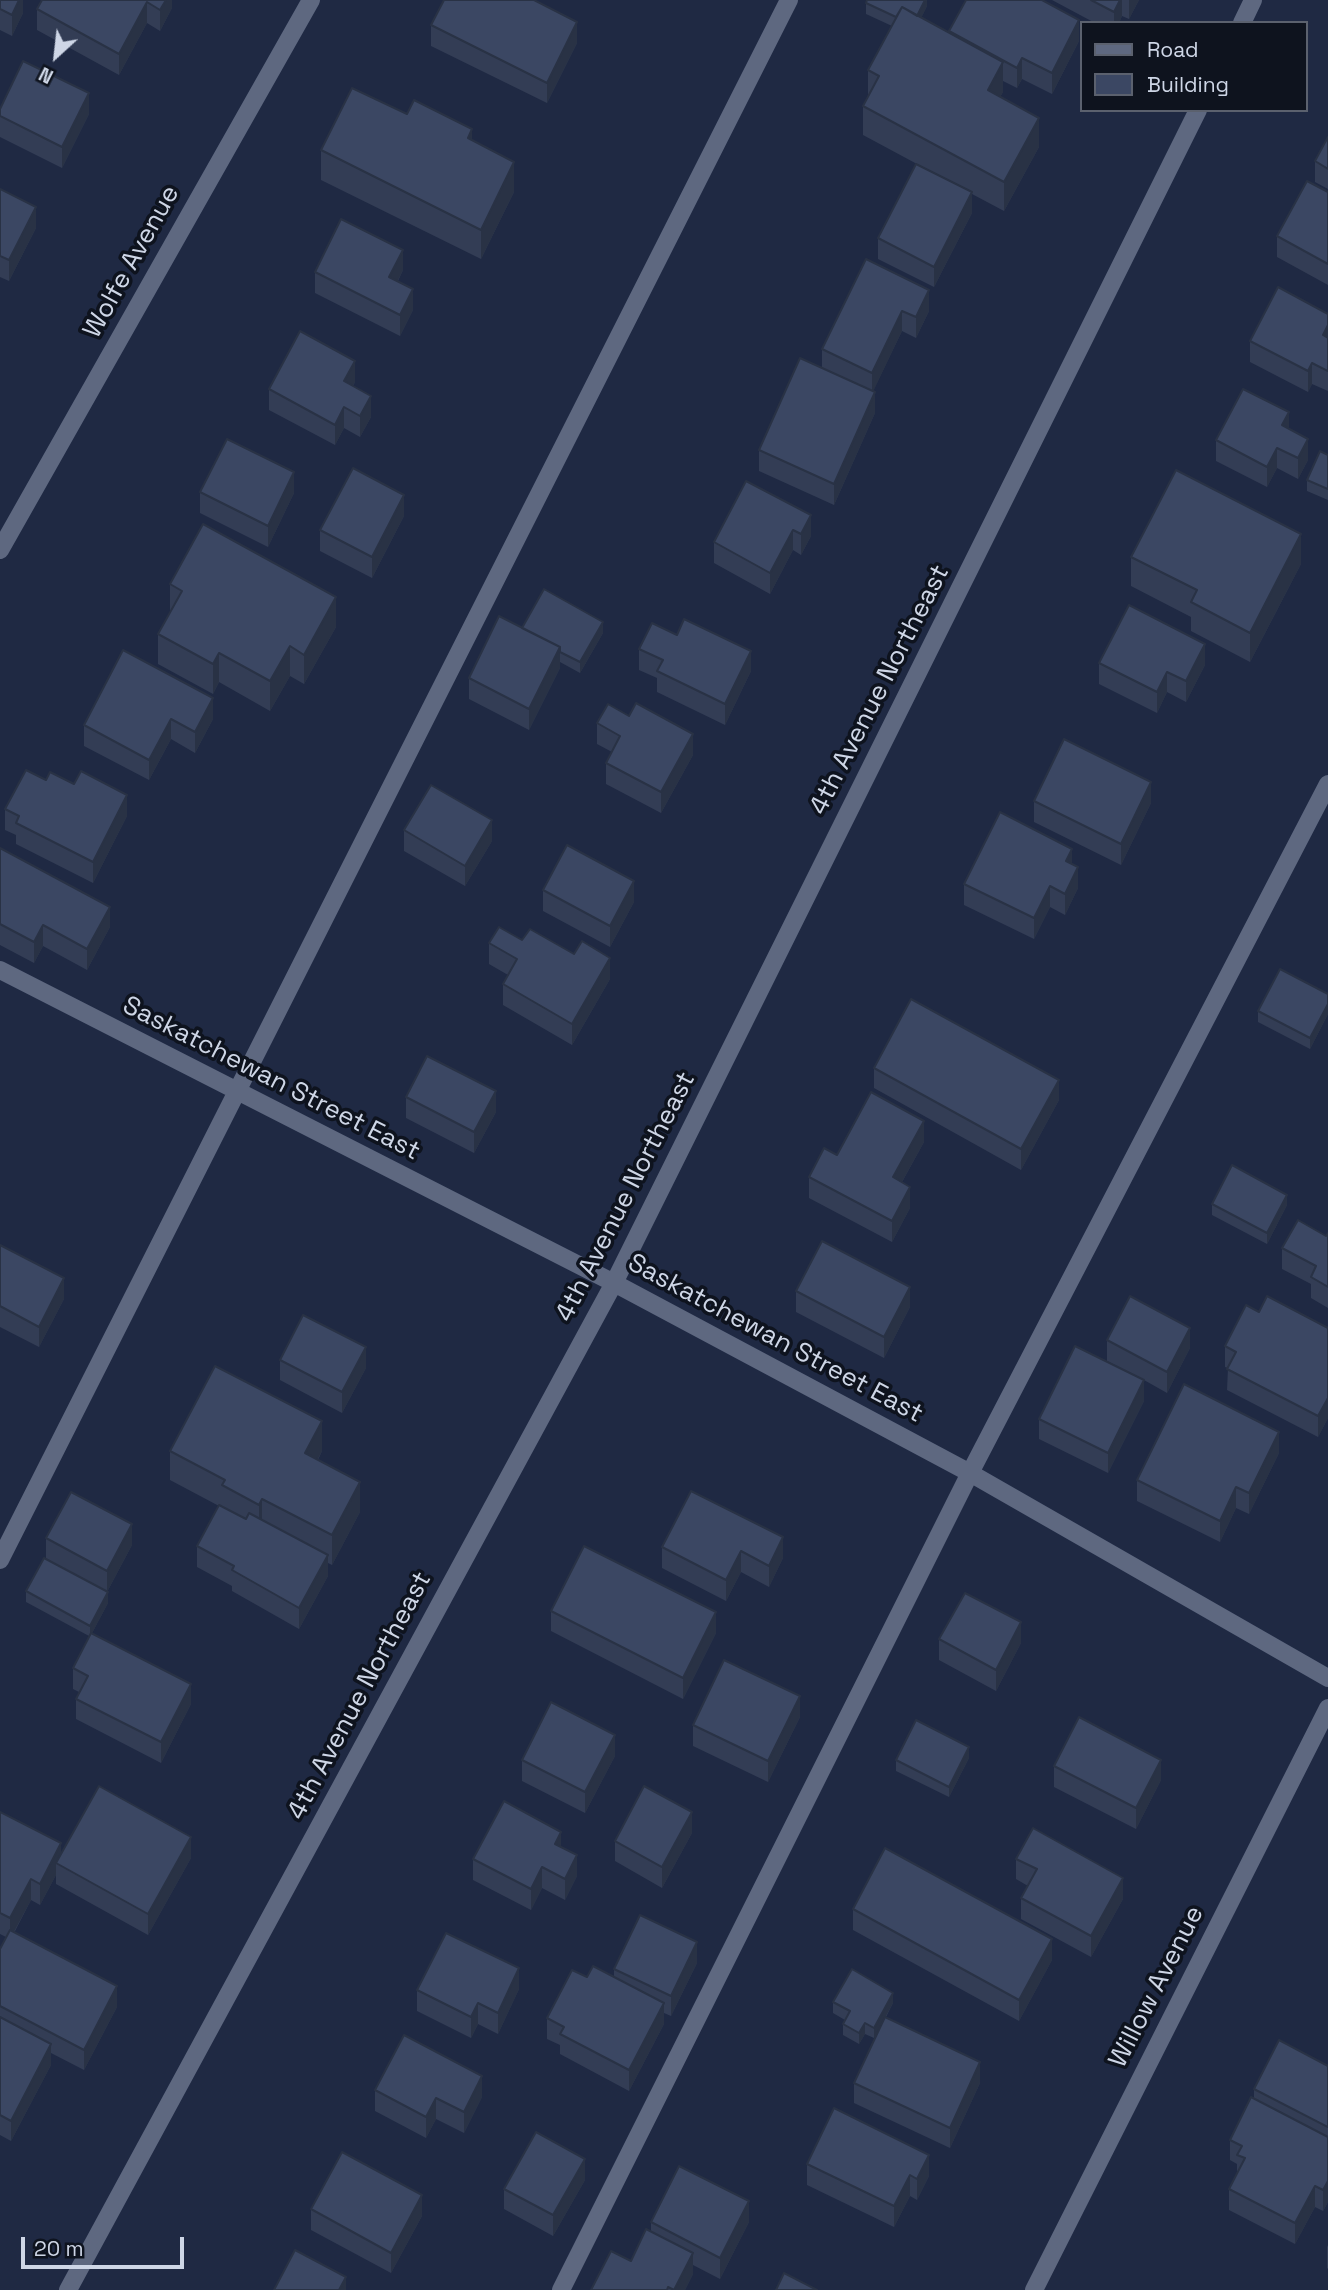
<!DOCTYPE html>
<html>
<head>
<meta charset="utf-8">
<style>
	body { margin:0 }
	#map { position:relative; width:1328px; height:2290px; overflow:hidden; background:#1f2943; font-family:"Space Grotesk",sans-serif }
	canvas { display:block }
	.legend { position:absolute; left:1080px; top:21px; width:228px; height:91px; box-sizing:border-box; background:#0e131e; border:2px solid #5b616e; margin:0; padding:9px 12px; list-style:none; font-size:21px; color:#ced6e6 }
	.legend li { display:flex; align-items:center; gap:14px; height:35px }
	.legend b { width:35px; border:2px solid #5b616e }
	.north { position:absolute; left:21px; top:21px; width:70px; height:70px; -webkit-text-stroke:5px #0e131e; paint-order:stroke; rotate:207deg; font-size:19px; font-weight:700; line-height:28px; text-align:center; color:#ced6e6 }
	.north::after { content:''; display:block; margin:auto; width:24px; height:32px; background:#ced6e6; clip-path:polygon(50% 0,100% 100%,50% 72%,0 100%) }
	.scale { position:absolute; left:21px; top:2237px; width:163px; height:32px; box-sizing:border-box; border:4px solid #ced6e6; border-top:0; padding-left:9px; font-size:21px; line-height:24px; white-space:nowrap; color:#ced6e6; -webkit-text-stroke:5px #0e131e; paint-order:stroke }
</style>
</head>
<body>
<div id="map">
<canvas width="1328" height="2290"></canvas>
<ul class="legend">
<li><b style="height:9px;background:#5e6880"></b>Road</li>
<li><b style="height:19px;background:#3b4763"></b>Building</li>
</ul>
<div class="north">N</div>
<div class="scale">20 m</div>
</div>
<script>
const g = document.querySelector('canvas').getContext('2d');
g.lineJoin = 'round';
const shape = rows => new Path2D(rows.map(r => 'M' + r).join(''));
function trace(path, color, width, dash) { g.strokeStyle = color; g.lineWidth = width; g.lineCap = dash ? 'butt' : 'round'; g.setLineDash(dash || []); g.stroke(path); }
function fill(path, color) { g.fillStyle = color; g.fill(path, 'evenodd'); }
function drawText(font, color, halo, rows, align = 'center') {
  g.font = font + ' "Space Grotesk",sans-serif'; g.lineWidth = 7; g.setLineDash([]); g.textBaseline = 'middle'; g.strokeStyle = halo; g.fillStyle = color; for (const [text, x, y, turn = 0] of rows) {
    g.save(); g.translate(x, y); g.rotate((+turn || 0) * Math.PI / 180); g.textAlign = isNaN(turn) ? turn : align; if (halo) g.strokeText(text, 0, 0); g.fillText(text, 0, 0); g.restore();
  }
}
trace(shape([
	[1242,23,1253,0],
	[0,550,311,0],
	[0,970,614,1283,970,1473,1328,1678],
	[0,1560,789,0],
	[68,2290,614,1283,1198,110],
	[561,2290,970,1473,1328,784],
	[1034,2290,1328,1708]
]), '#5e6880', 18);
fill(shape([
	[0,0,23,0,23,13,12,36,0,30],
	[172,0,172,8,160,31,147,23,119,75,37,30,37,9],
	[927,0,927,6,921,18,949,33,949,31,1079,41,1052,94,1022,79,1017,88,1003,81,1003,92,1000,97,1039,147,1004,211,972,194,972,213,934,287,878,259,878,238,917,164,863,135,863,106,868,98,868,70,892,26,866,14,866,3],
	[1052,0,1139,0,1129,19,1122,16,1119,23,1095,23],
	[431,25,577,43,547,103,431,46],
	[0,109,89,114,62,168,0,137],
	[407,114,514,192,481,259,321,180,321,150],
	[1328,137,1328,189,1315,182,1315,161],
	[0,189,36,228,9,281,0,277],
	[1328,192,1328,285,1277,257,1277,236],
	[866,259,929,311,916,338,902,331,873,391,875,413,834,505,759,471,759,450,822,368,822,349],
	[403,270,398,281,413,310,400,336,315,293,315,272],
	[1328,314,1328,391,1312,384,1308,392,1250,362,1250,341],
	[355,382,353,386,371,417,360,437,344,428,335,445,269,410,269,389],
	[1289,429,1308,460,1298,479,1277,468,1267,487,1216,461,1216,440],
	[1328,455,1328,500,1307,491,1307,480],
	[746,481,811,536,801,555,793,550,770,594,714,563,714,542],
	[200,492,294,493,268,547,200,513],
	[404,516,372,578,320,551,320,530],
	[1131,557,1301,564,1250,662,1191,631,1191,617,1131,586],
	[170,584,336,627,304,684,290,676,270,711,219,682,213,694,158,664,158,634,170,613],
	[522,628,603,633,580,673,560,662,560,668,529,730,469,699,469,678],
	[639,649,751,671,725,725,657,692,657,678,639,670],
	[1099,663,1205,665,1186,702,1167,692,1157,713,1099,684],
	[213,698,213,719,195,753,171,739,149,780,84,746,84,725],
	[597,723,693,755,661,813,606,784,606,763,612,752,597,744],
	[46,780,127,816,93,883,16,844,16,835,5,830,5,809],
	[1034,801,1151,803,1121,865,1034,822],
	[404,830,492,841,465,886,404,851],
	[0,848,110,927,87,970,43,946,34,963,0,945],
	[1072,864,1078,888,1065,915,1050,907,1034,939,964,905,964,884],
	[543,890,634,902,610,947,543,911],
	[522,940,610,979,572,1045,503,1005,503,984,508,975,489,964,489,943],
	[1328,994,1328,1014,1310,1049,1258,1022,1258,1011],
	[874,1068,1059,1100,1021,1170,874,1088],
	[406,1097,496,1112,474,1153,406,1118],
	[924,1142,902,1182,910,1208,892,1242,809,1198,809,1177,837,1155],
	[1212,1204,1287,1205,1267,1244,1212,1215],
	[1328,1233,1328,1308,1311,1298,1311,1284,1282,1269,1282,1248,1326,1236],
	[0,1245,64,1299,39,1347,0,1327],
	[796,1291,910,1307,884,1358,796,1312],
	[1259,1312,1328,1328,1328,1418,1318,1437,1227,1390,1228,1368,1225,1367,1225,1346],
	[1107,1340,1190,1348,1167,1393,1144,1380,1144,1401,1108,1473,1039,1439,1039,1419,1141,1379,1107,1361],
	[280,1360,366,1368,342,1413,280,1380],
	[170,1451,322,1451,318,1460,360,1512,332,1565,328,1563,328,1576,299,1629,232,1591,232,1586,197,1567,197,1546,219,1506,170,1480],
	[1279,1453,1249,1514,1236,1508,1220,1542,1137,1501,1137,1480],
	[691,1491,783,1558,769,1587,741,1572,726,1601,662,1568,662,1547],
	[46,1538,132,1545,107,1592,108,1603,92,1633,191,1704,161,1763,76,1719,76,1699,79,1692,73,1689,73,1668,89,1636,26,1602,26,1591,46,1559],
	[551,1611,716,1633,683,1699,551,1631],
	[939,1639,1021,1643,996,1691,939,1660],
	[800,1717,768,1782,693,1746,693,1725],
	[615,1756,585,1813,522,1781,522,1760],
	[969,1758,949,1797,896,1771,896,1760],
	[1054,1766,1161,1780,1136,1829,1054,1787],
	[0,1812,61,1853,191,1858,148,1935,56,1884,56,1875,40,1905,31,1900,14,1933,117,2007,84,2070,51,2053,51,2065,11,2141,0,2135,0,1949,6,1937,0,1934],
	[692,1833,662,1888,615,1861,615,1841],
	[561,1847,577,1876,565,1900,542,1888,531,1910,473,1880,473,1859],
	[1016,1859,1123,1899,1091,1957,1021,1919,1021,1898,1028,1886,1016,1879],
	[853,1909,1052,1960,1019,2021,853,1930],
	[697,1963,671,2016,664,2013,664,2024,629,2091,560,2054,560,2045,547,2039,547,2018,587,1977,614,1977,614,1969],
	[519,1989,498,2034,478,2024,471,2038,417,2011,417,1990],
	[833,2002,893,2003,886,2017,980,2083,950,2148,854,2103,854,2083,879,2030,874,2038,865,2034,859,2044,843,2035,843,2024,845,2020,833,2013],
	[1328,2066,1328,2202,1323,2211,1315,2207,1295,2244,1229,2210,1229,2189,1237,2173,1237,2164,1230,2160,1230,2140,1254,2098,1254,2089],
	[375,2090,482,2097,464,2133,436,2119,426,2138,375,2111],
	[807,2164,929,2176,917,2200,910,2196,894,2227,807,2185],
	[585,2180,553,2236,504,2209,504,2189],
	[311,2209,422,2216,391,2273,311,2230],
	[651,2222,749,2222,720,2279,693,2265,693,2274,685,2290,591,2290,631,2261,651,2231],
	[1328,2245,1328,2269,1327,2268,1327,2247]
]), '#333d55');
fill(shape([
	[19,0,23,0,23,13,12,36,12,15],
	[166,0,172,0,172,8,160,31,160,10],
	[925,0,927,0,927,6,913,35,913,25],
	[1120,0,1122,0,1122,16,1119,23,1114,23,1114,12],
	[1129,0,1139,0,1129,19],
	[147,2,147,23,119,75,119,54],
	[1079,20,1079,41,1052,94,1052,73],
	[577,22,577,43,547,103,547,83],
	[1022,58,1022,79,1017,88,1017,68],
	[1003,62,1003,92,988,120,988,90],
	[89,93,89,114,62,168,62,147],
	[1039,118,1039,147,1004,211,1004,182],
	[472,129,472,158,468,138],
	[514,162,514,192,481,259,481,230],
	[972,192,972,213,934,287,934,267],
	[36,207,36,228,9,281,9,260],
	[403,250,403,270,389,298,389,277],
	[413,289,413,310,400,336,400,315],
	[929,290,929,311,916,338,916,317],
	[902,311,902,331,872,394,872,373],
	[1328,325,1328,345,1323,335],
	[355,361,355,382,344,402,344,381],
	[1312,363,1312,384,1308,392,1308,371],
	[875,392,875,413,834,505,834,484],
	[371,396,371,417,360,437,360,416],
	[344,407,344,428,335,445,335,425],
	[1289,412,1289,433,1282,425],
	[1308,439,1308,460,1298,479,1298,458],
	[1277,448,1277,468,1267,487,1267,467],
	[294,472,294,493,268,547,268,526],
	[404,495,404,516,372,578,372,557],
	[811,515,811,536,801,555,801,534],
	[793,530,793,550,770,594,770,573],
	[1301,534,1301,564,1250,662,1250,633],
	[336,597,336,627,304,684,304,655],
	[603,622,603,633,580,673,580,662],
	[1205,644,1205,665,1186,702,1186,681],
	[290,646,290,676,270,711,270,681],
	[560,647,560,668,529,730,529,709],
	[751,651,751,671,725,725,725,704],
	[219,653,219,682,213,694,213,664],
	[1167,672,1167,692,1157,713,1157,692],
	[213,698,213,719,195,753,195,732],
	[171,719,171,739,149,780,149,760],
	[693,734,693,755,661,813,661,792],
	[1151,782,1151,803,1121,865,1121,844],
	[127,795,127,816,93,883,93,862],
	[492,820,492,841,465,886,465,866],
	[1072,849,1072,870,1066,861],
	[1078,867,1078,888,1065,915,1065,894],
	[634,881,634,902,610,947,610,926],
	[1050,886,1050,907,1034,939,1034,918],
	[110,907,110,927,87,970,87,949],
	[43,925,43,946,34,963,34,942],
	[610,958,610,979,572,1045,572,1024],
	[1328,1004,1328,1014,1310,1049,1310,1038],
	[1059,1080,1059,1100,1021,1170,1021,1149],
	[496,1091,496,1112,474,1153,474,1132],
	[924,1121,924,1142,893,1198,893,1177],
	[910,1187,910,1208,892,1242,892,1221],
	[1287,1195,1287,1205,1267,1244,1267,1233],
	[64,1278,64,1299,39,1347,39,1327],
	[910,1287,910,1307,884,1358,884,1337],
	[1190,1328,1190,1348,1167,1393,1167,1372],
	[366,1347,366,1368,342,1413,342,1392],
	[1144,1380,1144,1401,1108,1473,1108,1453],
	[1328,1398,1328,1418,1318,1437,1318,1416],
	[322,1421,322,1451,305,1483,305,1453],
	[1279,1432,1279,1453,1249,1514,1249,1493],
	[360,1482,360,1512,332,1565,332,1535],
	[1236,1487,1236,1508,1220,1542,1220,1521],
	[262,1499,262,1528,259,1535,259,1505],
	[132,1524,132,1545,107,1592,107,1571],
	[783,1537,783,1558,769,1587,769,1566],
	[741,1551,741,1572,726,1601,726,1580],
	[328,1555,328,1576,299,1629,299,1608],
	[108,1592,108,1603,90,1637,90,1626],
	[716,1612,716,1633,683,1699,683,1678],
	[1021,1622,1021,1643,996,1691,996,1670],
	[191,1684,191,1704,161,1763,161,1742],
	[800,1696,800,1717,768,1782,768,1761],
	[615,1735,615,1756,585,1813,585,1792],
	[969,1747,969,1758,949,1797,949,1787],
	[1161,1760,1161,1780,1136,1829,1136,1808],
	[692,1812,692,1833,662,1888,662,1867],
	[561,1832,561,1853,555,1844],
	[191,1837,191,1858,148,1935,148,1914],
	[61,1843,61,1864,56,1863,56,1875,40,1905,40,1884],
	[577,1855,577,1876,565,1900,565,1879],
	[542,1867,542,1888,531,1910,531,1889],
	[1123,1878,1123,1899,1091,1957,1091,1936],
	[31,1879,31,1900,10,1939,10,1918],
	[1052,1939,1052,1960,1019,2021,1019,2000],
	[697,1942,697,1963,671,2016,671,1996],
	[519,1968,519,1989,498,2034,498,2013],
	[117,1986,117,2007,84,2070,84,2050],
	[893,1993,893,2003,874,2038,874,2028],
	[478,2003,478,2024,471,2038,471,2017],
	[664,2003,664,2024,629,2091,629,2070],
	[865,2023,865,2034,859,2044,859,2033],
	[51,2044,51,2065,11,2141,11,2121],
	[980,2062,980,2083,950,2148,950,2128],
	[482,2076,482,2097,464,2133,464,2112],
	[436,2098,436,2119,426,2138,426,2117],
	[929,2155,929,2176,917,2200,917,2179],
	[585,2159,585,2180,553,2236,553,2215],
	[910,2175,910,2196,894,2227,894,2206],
	[1328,2181,1328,2202,1323,2211,1323,2190],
	[1315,2186,1315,2207,1295,2244,1295,2223],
	[422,2195,422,2216,391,2273,391,2253],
	[749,2201,749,2222,720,2279,720,2258],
	[693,2253,693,2274,685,2290,674,2290],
	[346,2277,346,2290,339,2290]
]), '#293245');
const building = shape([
	[0,0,19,0,12,15,0,9,0,0],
	[42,0,166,0,160,10,147,2,119,54,37,9,42,0],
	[444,0,534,0,577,22,547,83,431,25,444,0],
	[867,0,925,0,917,16,902,7,896,17,866,3,867,0],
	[966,0,1042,0,1079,20,1052,73,1022,58,1017,68,949,31,966,0],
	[1091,0,1120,0,1114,12,1091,0],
	[902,7,1003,62,988,90,1039,118,1004,182,863,106,879,76,868,70,902,7],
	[23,61,89,93,62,147,0,116,0,109,23,61],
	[352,88,407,114,414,100,472,129,468,138,514,162,481,230,321,150,352,88],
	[1328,137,1328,169,1315,161,1328,137],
	[916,164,972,192,934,267,878,238,916,164],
	[1307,181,1328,192,1328,264,1277,236,1307,181],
	[0,189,36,207,9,260,0,256,0,189],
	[341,219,403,250,389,277,413,289,400,315,315,272,341,219],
	[866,259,929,290,916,317,902,311,872,373,822,349,866,259],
	[1278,287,1328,314,1328,325,1323,335,1328,338,1328,371,1312,363,1308,371,1250,341,1278,287],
	[300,331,355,361,344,381,371,396,360,416,344,407,335,425,269,389,300,331],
	[800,358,875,392,834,484,759,450,800,358],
	[1243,389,1289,412,1282,425,1308,439,1298,458,1277,448,1267,467,1216,440,1243,389],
	[227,439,294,472,268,526,200,492,227,439],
	[1320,451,1328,455,1328,489,1307,480,1320,451],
	[353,468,404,495,372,557,320,530,353,468],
	[1176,470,1301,534,1250,633,1191,602,1197,590,1131,557,1176,470],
	[746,481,811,515,801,534,793,530,770,573,714,542,746,481],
	[203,524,336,597,304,655,290,646,270,681,219,653,213,664,158,634,182,591,170,584,203,524],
	[544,589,603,622,580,662,560,652,560,647,522,628,544,589],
	[1129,605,1205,644,1186,681,1167,672,1157,692,1099,663,1129,605],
	[499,616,560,647,529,709,469,678,499,616],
	[684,619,751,651,725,704,657,671,663,660,639,649,652,623,677,635,684,619],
	[123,650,213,698,195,732,171,719,149,760,84,725,123,650],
	[636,703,693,734,661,792,606,763,620,736,597,723,608,704,629,716,636,703],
	[1064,739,1151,782,1121,844,1034,801,1064,739],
	[26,770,46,780,50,772,74,784,81,771,127,795,93,862,16,823,19,816,5,809,26,770],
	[431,785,492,820,465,866,404,830,431,785],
	[1000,812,1072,849,1066,861,1078,867,1065,894,1050,886,1034,918,964,884,1000,812],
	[567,845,634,881,610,926,543,890,567,845],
	[0,848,110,907,87,949,43,925,34,942,0,924,0,848],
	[499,927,522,940,530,929,574,954,582,941,610,958,572,1024,503,984,517,959,489,943,499,927],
	[1280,969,1328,994,1328,1004,1310,1038,1258,1011,1280,969],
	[911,999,1059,1080,1021,1149,874,1068,911,999],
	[427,1056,496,1091,474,1132,406,1097,427,1056],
	[871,1092,924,1121,893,1177,910,1187,892,1221,809,1177,824,1148,837,1155,871,1092],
	[1232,1165,1287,1195,1267,1233,1212,1204,1232,1165],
	[1298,1220,1326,1236,1328,1233,1328,1287,1311,1277,1316,1266,1282,1248,1298,1220],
	[822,1241,910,1287,884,1337,796,1291,822,1241],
	[0,1245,64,1278,39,1327,0,1306,0,1245],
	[1130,1296,1190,1328,1167,1372,1107,1340,1130,1296],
	[1267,1296,1328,1328,1328,1398,1318,1416,1227,1369,1236,1352,1225,1346,1246,1305,1259,1312,1267,1296],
	[303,1315,366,1347,342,1392,280,1360,303,1315],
	[1075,1346,1144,1380,1108,1453,1039,1419,1075,1346],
	[215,1366,322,1421,305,1453,360,1482,332,1535,262,1499,259,1505,222,1485,225,1480,170,1451,215,1366],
	[1184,1384,1279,1432,1249,1493,1236,1487,1220,1521,1137,1480,1184,1384],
	[691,1491,783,1537,769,1566,741,1551,726,1580,662,1547,691,1491],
	[71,1492,132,1524,107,1571,46,1538,71,1492],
	[219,1505,246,1519,249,1513,328,1555,299,1608,232,1570,234,1566,197,1546,219,1505],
	[584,1546,716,1612,683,1678,551,1611,584,1546],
	[44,1558,108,1592,90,1626,26,1591,44,1558],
	[965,1593,1021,1622,996,1670,939,1639,965,1593],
	[91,1633,191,1684,161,1742,76,1699,88,1676,73,1668,91,1633],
	[724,1660,800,1696,768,1761,693,1725,724,1660],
	[551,1702,615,1735,585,1792,522,1760,551,1702],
	[1079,1717,1161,1760,1136,1808,1054,1766,1079,1717],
	[916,1720,969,1747,949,1787,896,1760,916,1720],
	[99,1786,191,1837,148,1914,56,1863,99,1786],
	[644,1786,692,1812,662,1867,615,1841,644,1786],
	[504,1801,561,1832,555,1844,577,1855,565,1879,542,1867,531,1889,473,1859,504,1801],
	[0,1812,61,1843,40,1884,31,1879,10,1918,0,1913,0,1812],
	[1033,1828,1123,1878,1091,1936,1021,1898,1037,1869,1016,1859,1033,1828],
	[885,1848,1052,1939,1019,2000,853,1909,885,1848],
	[640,1915,697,1942,671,1996,614,1969,640,1915],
	[10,1930,117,1986,84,2050,0,2006,0,1949,10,1930],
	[446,1933,519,1968,498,2013,478,2003,471,2017,417,1990,446,1933],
	[593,1966,664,2003,629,2070,560,2034,564,2027,547,2018,572,1970,587,1977,593,1966],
	[852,1969,893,1993,874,2028,865,2023,859,2033,843,2024,850,2011,833,2002,852,1969],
	[0,2017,51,2044,11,2121,0,2115,0,2017],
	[885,2017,980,2062,950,2128,854,2083,885,2017],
	[404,2035,482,2076,464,2112,436,2098,426,2117,375,2090,404,2035],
	[1279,2040,1328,2066,1328,2127,1254,2089,1279,2040],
	[1251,2097,1328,2137,1328,2181,1323,2190,1315,2186,1295,2223,1229,2189,1245,2158,1237,2155,1242,2146,1230,2140,1251,2097],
	[834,2108,929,2155,917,2179,910,2175,894,2206,807,2164,834,2108],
	[536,2132,585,2159,553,2215,504,2189,536,2132],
	[342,2152,422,2195,391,2253,311,2209,342,2152],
	[679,2166,749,2201,720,2258,651,2222,679,2166],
	[646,2229,693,2253,674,2290,668,2287,667,2290,591,2290,611,2251,631,2261,646,2229],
	[295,2250,346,2277,339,2290,274,2290,295,2250],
	[784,2273,817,2290,776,2290,784,2273]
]);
fill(building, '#3b4763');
trace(building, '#293245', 2);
drawText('26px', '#ced6e6', '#0e131e', [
	["Wolfe Avenue",132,262,-61],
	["4th Avenue Northeast",880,690,-63],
	["Saskatchewan Street East",271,1079,27],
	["4th Avenue Northeast",626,1197,-63],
	["Saskatchewan Street East",775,1339,28],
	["4th Avenue Northeast",360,1696,-62],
	["Willow Avenue",1157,1987,-63]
]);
</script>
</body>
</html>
